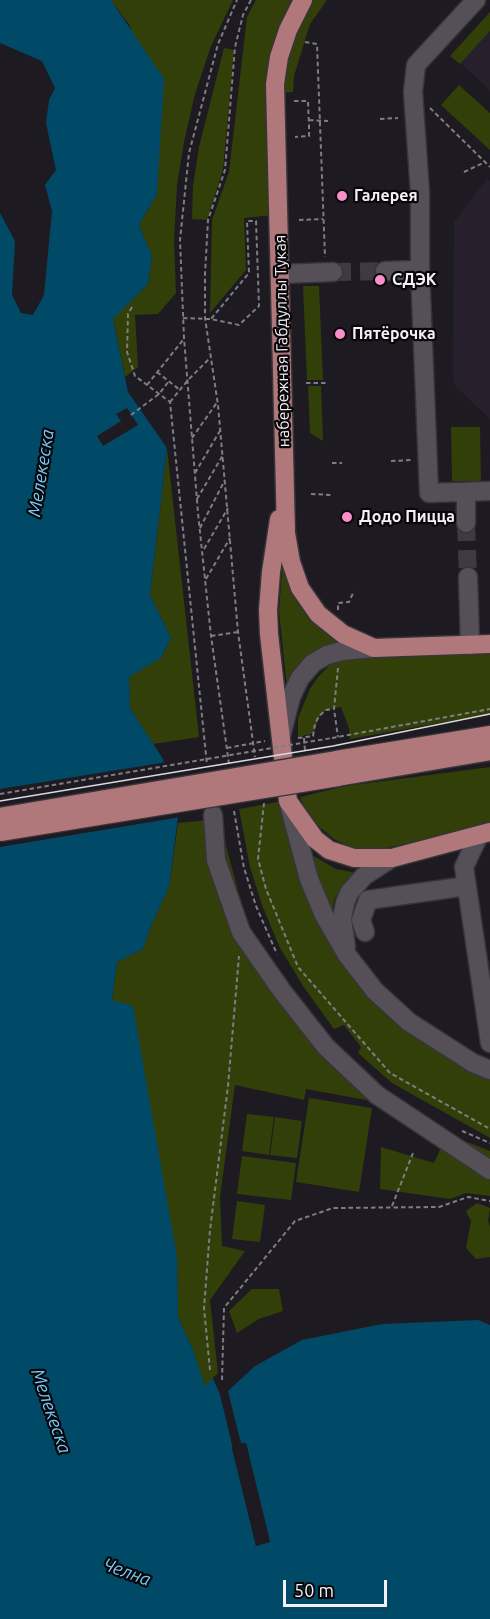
<!DOCTYPE html>
<html>
<head>
<meta charset="utf-8">
<style>
	body { margin:0 }
	#map { position:relative; width:490px; height:1619px; overflow:hidden; background:#1e1a21; font-family:Ubuntu,sans-serif }
	canvas { display:block }
	.scale { position:absolute; left:283px; top:1580px; width:104px; height:27px; box-sizing:border-box; border:3px solid #f4f1f6; border-top:0; padding-left:8px; font-size:18px; line-height:21px; white-space:nowrap; color:#f4f1f6; -webkit-text-stroke:4px #080609; paint-order:stroke }
</style>
</head>
<body>
<div id="map">
<canvas width="490" height="1619"></canvas>
<div class="scale">50 m</div>
</div>
<script>
const g = document.querySelector('canvas').getContext('2d');
g.lineJoin = 'round';
function fill(path, color) { g.fillStyle = color; g.fill(path, 'evenodd'); }
const shape = rows => new Path2D(rows.map(r => 'M' + r).join(''));
function trace(path, color, width, dash) { g.strokeStyle = color; g.lineWidth = width; g.lineCap = dash ? 'butt' : 'round'; g.setLineDash(dash || []); g.stroke(path); }
function drawText(font, color, halo, rows, align = 'center') {
  g.font = font + ' Ubuntu,sans-serif'; g.lineWidth = 4.5; g.setLineDash([]); g.textBaseline = 'middle'; g.strokeStyle = halo; g.fillStyle = color; for (const [text, x, y, turn = 0] of rows) {
    g.save(); g.translate(x, y); g.rotate((+turn || 0) * Math.PI / 180); g.textAlign = isNaN(turn) ? turn : align; if (halo) g.strokeText(text, 0, 0); g.fillText(text, 0, 0); g.restore();
  }
}
fill(shape([
	[490,31,490,91,461,63],
	[487,179,490,181,490,419,455,386,453,378,454,222]
]), '#27202c');
fill(shape([
	[111,0,233,0,211,46,195,94,184,142,177,185,174,241,176,293,158,314,135,315,138,367,125,377,113,318,148,284,152,256,139,225,157,194,130,26],
	[256,0,297,0,274,47,274,215,244,218,246,270,210,313,212,220,229,172,247,17],
	[311,0,327,0,310,24,294,76,293,92,282,93,287,60,295,32],
	[490,12,490,31,460,64,450,56],
	[224,48,234,50,223,170,207,220,192,219,193,186,199,147],
	[459,85,490,113,490,150,441,105],
	[303,286,319,286,323,380,307,380],
	[308,386,321,386,323,441,310,433],
	[451,427,480,427,481,481,452,481],
	[167,448,199,737,153,744,130,708,129,676,161,658,171,638,150,595],
	[284,546,342,642,327,646,315,655,288,697,279,611],
	[490,652,490,714,350,739,349,728,341,707,326,710,318,719,314,733,298,737,298,718,310,689,318,677,333,662,391,656],
	[490,767,490,825,471,831,374,850,353,849,334,839,317,825,306,811,300,797,346,786],
	[283,801,366,987,490,1074,490,1138,392,1083,358,1053,361,1047,344,1025,334,1029,303,986,279,946,262,905,250,867,239,809],
	[219,819,247,925,310,1018,377,1102,306,1089,304,1100,235,1085,220,1197,222,1246,245,1251,210,1300,218,1373,205,1387,193,1350,178,1317,177,1257,112,1000,117,962,143,949,151,926,169,887,178,823],
	[307,852,336,869,357,873,341,888,334,900,332,914],
	[309,1098,372,1108,359,1192,296,1182],
	[247,1114,274,1117,269,1155,242,1151],
	[275,1117,302,1121,297,1158,270,1155],
	[447,1134,490,1151,490,1196,466,1193,450,1199,380,1189,381,1147,434,1163],
	[242,1156,296,1163,291,1200,237,1194],
	[237,1201,265,1205,260,1242,232,1239],
	[477,1203,490,1208,488,1221,490,1227,490,1257,476,1259,466,1248,471,1221,466,1211],
	[252,1289,279,1289,283,1311,259,1319,237,1333,229,1311]
]), '#333f09');
fill(shape([
	[0,0,111,0,164,79,157,194,139,225,152,256,148,284,113,319,128,392,167,448,150,595,171,638,161,658,129,677,130,708,163,759,178,817,169,887,151,926,143,949,117,962,112,1000,133,1006,177,1257,178,1317,193,1350,205,1386,213,1378,220,1394,256,1546,270,1542,246,1443,241,1444,228,1391,255,1366,302,1340,382,1324,478,1320,490,1325,490,1619,0,1619,0,213,15,241,12,295,21,313,33,315,44,295,52,211,45,185,56,170,46,123,49,100,55,88,42,61,0,43]
]), '#004a67');
fill(shape([
	[127,408,138,425,103,446,97,436,121,421,116,414],
	[167,762,181,817,0,847,0,789],
	[215,1376,223,1393,236,1445,235,1449,258,1542,267,1540,243,1446,239,1445,225,1392,226,1389,241,1443,246,1443,270,1542,256,1546,232,1449,233,1446,220,1394,213,1378]
]), '#1e1a21');
trace(shape([
	[333,272,385,271],
	[466,523,468,577]
]), '#3e3a41', 18, [18, 9]);
const minor = shape([
	[476,0,416,65,413,92,420,193,420,270,429,493,490,491],
	[385,271,420,270],
	[280,274,333,272],
	[466,492,466,523],
	[468,577,470,645],
	[281,736,291,697,300,678,313,663,327,655,342,651,374,648],
	[288,801,309,879,324,915,347,955,375,991,409,1022,473,1063,490,1070],
	[213,815,216,860,241,932,282,991,326,1047,377,1095,490,1170],
	[479,835,464,867,490,1043],
	[365,932,361,920,368,900,467,886],
	[346,947,342,919,345,903,349,893,364,876,392,858]
]);
const major = shape([
	[303,0,288,30,279,57,275,84,286,533,291,562,300,588,318,614,343,634,374,648,490,644],
	[279,519,271,572,268,610,269,634,288,801,315,839,329,850,354,858,392,858,490,832],
	[336,760,490,735],
	[338,777,490,751]
]);
trace(minor, '#37353a', 21);
trace(major, '#37353a', 21);
trace(shape([
	[251,0,243,15,235,47,225,170,208,220,205,274,205,318,218,405,238,632,255,757],
	[305,42,317,44,325,257],
	[294,101,308,101,309,126,309,136,295,137],
	[430,108,490,167],
	[380,119,398,118],
	[309,120,328,121],
	[464,172,485,162],
	[299,220,323,219],
	[132,307,128,314,127,352,135,376,170,402,207,765],
	[183,318,211,319,239,325,259,306,256,221,247,221,249,273,211,319],
	[157,372,180,390],
	[306,383,328,383],
	[147,385,183,340],
	[170,402,188,380,210,358],
	[131,415,159,394,169,381],
	[192,438,218,401],
	[391,461,412,460],
	[332,463,342,463],
	[195,473,221,429],
	[311,494,332,495],
	[197,499,223,455],
	[200,528,225,480],
	[204,549,228,508],
	[206,579,230,538],
	[338,610,338,603,349,602,354,591],
	[211,636,238,632],
	[338,668,334,709,338,737],
	[298,738,313,736,315,724,319,716,326,710,334,709],
	[304,738,305,751],
	[332,738,490,709],
	[227,748,265,741],
	[229,764,211,636,198,513,184,338,180,240,189,153,218,44,237,0],
	[264,803,258,859,266,889,298,967,390,1073,490,1129],
	[234,811,244,868,256,906,277,954],
	[462,1131,490,1143],
	[392,1206,413,1153],
	[210,1370,204,1308,210,1230,228,1086,239,956],
	[222,1380,224,1308,295,1221,333,1208,439,1207,468,1197,490,1201]
]), '#7f7c82', 2, [4.5, 3]);
trace(minor, '#555058', 18);
trace(major, '#b0787b', 18);
trace(shape([
	[0,801,333,746,490,714]
]), '#dddadf', 1.5);
const majorBridge = shape([
	[0,817,336,760],
	[0,832,338,777]
]);
trace(majorBridge, '#37353a', 21, []);
trace(shape([
	[0,794,332,738]
]), '#7f7c82', 2, [4.5, 3]);
trace(majorBridge, '#b0787b', 18);
for (const [x, y, r, color] of [
	[342,196,6,"#fa8fc8"],
	[380,280,6,"#fa8fc8"],
	[340,334,6,"#fa8fc8"],
	[347,517,6,"#fa8fc8"]
]) { const dot = new Path2D(); dot.arc(x, y, r, 0, 2 * Math.PI); g.fillStyle = color; g.fill(dot); trace(dot, '#080609', 2); }
drawText('bold 16px', '#f4f1f6', '#080609', [
	["Галерея",354,196],
	["СДЭК",392,280],
	["Пятёрочка",352,334],
	["Додо Пицца",359,517]
], 'left');
drawText('16px', '#f4f1f6', '#080609', [
	["набережная Габдуллы Тукая",282,341,-91]
]);
drawText('italic 18px', '#75cbf8', '#080609', [
	["Мелекеска",41,473,-81],
	["Мелекеска",51,1411,71],
	["Челна",127,1572,20]
]);
</script>
</body>
</html>
